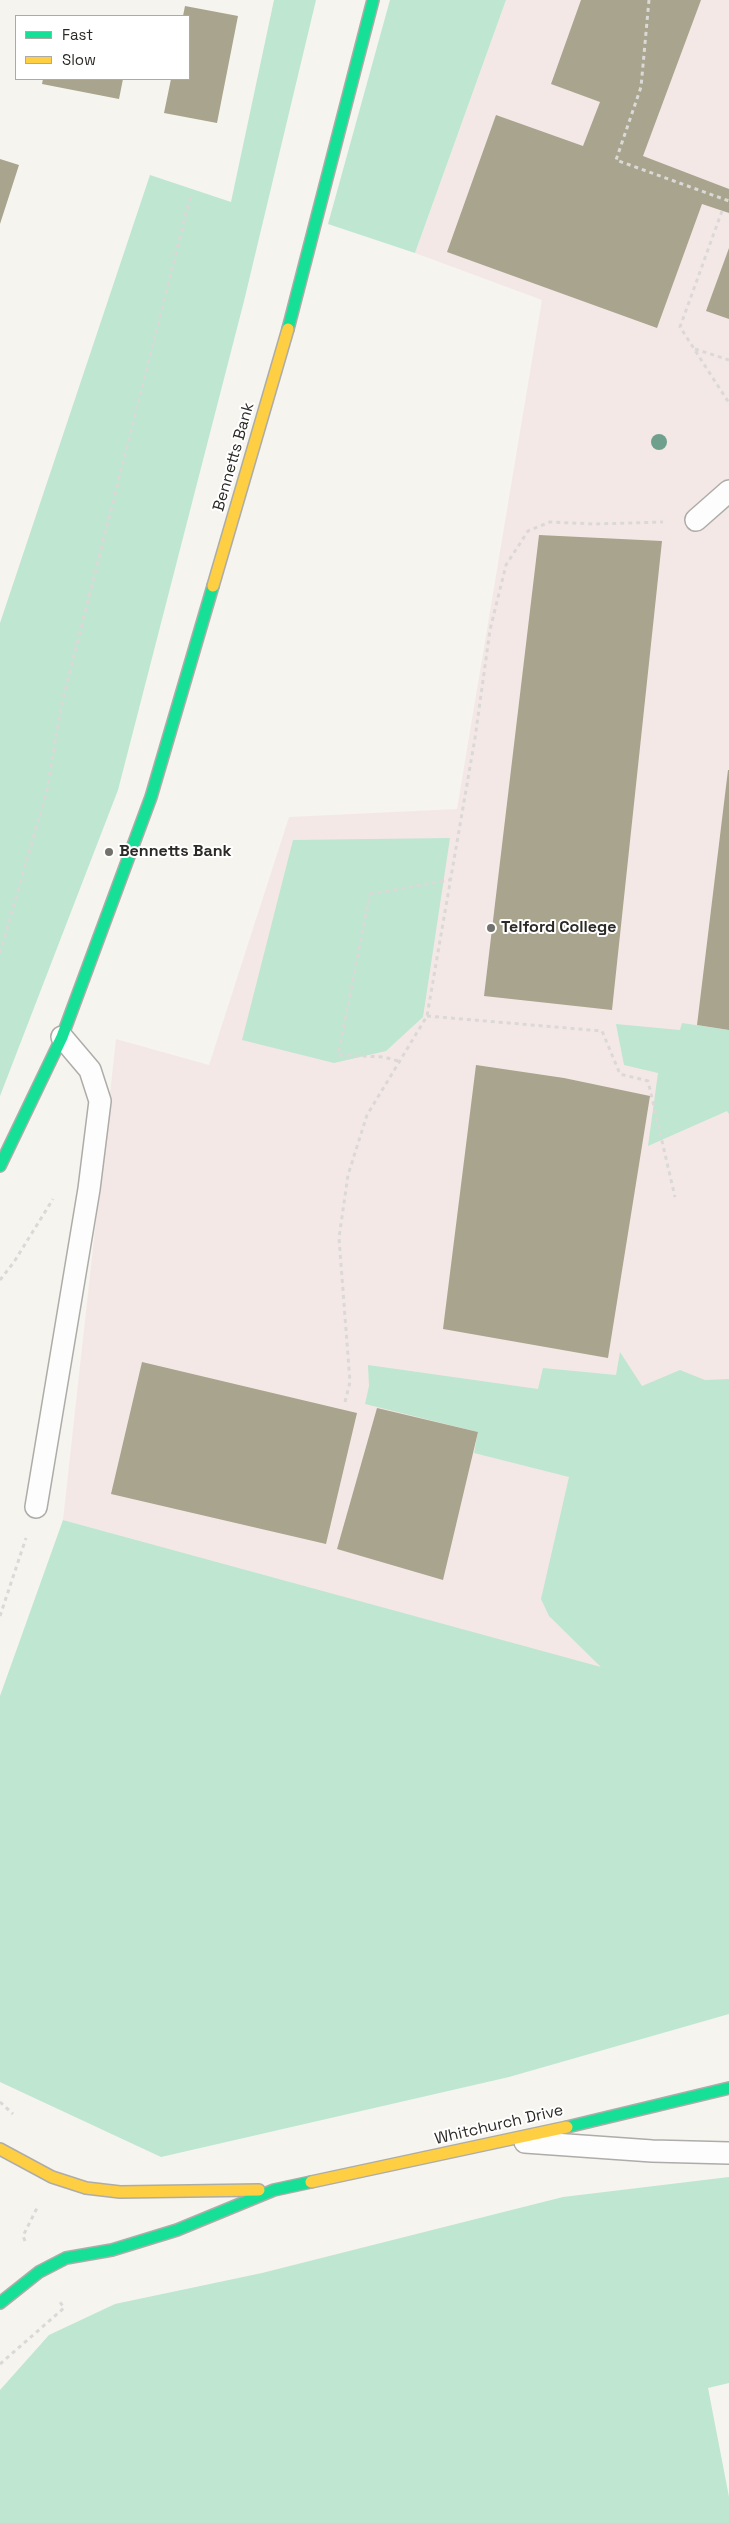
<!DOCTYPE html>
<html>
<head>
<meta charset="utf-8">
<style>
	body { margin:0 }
	#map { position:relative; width:729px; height:2523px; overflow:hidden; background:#f5f4ef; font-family:"Space Grotesk",sans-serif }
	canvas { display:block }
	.legend { position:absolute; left:15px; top:15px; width:175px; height:65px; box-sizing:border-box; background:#fff; border:1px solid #aaaaa8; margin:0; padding:6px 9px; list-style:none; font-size:15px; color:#2b2a26 }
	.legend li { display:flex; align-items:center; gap:10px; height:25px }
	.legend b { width:25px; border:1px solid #aaaaa8 }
</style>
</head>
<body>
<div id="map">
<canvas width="729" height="2523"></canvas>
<ul class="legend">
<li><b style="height:6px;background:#16e098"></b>Fast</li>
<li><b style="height:6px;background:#ffcf43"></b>Slow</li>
</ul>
</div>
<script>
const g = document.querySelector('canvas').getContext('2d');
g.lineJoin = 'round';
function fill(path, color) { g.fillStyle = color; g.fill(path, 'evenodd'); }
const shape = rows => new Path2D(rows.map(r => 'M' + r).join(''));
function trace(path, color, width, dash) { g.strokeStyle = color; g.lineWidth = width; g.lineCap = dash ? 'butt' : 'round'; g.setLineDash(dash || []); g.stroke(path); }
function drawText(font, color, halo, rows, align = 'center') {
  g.font = font + ' "Space Grotesk",sans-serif'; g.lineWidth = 4; g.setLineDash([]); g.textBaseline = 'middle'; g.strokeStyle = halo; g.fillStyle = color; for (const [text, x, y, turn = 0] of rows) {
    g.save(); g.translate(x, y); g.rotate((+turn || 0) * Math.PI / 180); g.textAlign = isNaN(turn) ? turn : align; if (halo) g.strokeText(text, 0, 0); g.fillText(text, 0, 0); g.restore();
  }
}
fill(shape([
	[506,0,729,0,729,1707,602,1668,63,1520,116,1039,209,1065,289,817,457,809,542,300,415,253]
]), '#f4e8e6');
fill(shape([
	[274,0,316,0,244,301,118,790,0,1096,0,623,150,175,231,202],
	[390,0,506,0,415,253,328,224],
	[450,838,423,1017,386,1051,334,1063,242,1040,293,840],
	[682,1023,729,1030,729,1114,727,1111,648,1146,658,1073,624,1065,616,1024,680,1030],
	[620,1352,642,1386,680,1370,705,1380,729,1379,729,2014,509,2077,161,2157,0,2082,0,1696,63,1520,601,1667,549,1616,541,1599,569,1477,474,1453,478,1432,365,1404,369,1386,368,1365,538,1389,543,1368,616,1375],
	[729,2177,729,2383,708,2388,729,2497,729,2523,0,2523,0,2390,49,2335,115,2304,262,2273,563,2197]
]), '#bee6d1');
fill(shape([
	[581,0,701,0,643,156,729,189,729,213,702,204,657,328,447,252,496,115,583,146,600,102,551,84],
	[185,6,238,16,217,123,164,113,171,79,189,79,189,16,183,16],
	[43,79,123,79,119,99,42,84],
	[0,159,19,165,0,224],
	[729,248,729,319,706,311],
	[539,535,662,541,612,1010,484,996],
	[728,770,729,770,729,1030,697,1025],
	[476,1065,564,1078,650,1096,608,1358,443,1329],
	[142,1362,357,1413,326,1544,111,1494],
	[377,1408,478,1432,443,1580,337,1549]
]), '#a9a48d');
const lane = shape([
	[696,520,729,491],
	[36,1507,89,1189,100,1101,90,1070,62,1037],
	[525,2142,652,2151,729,2153]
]);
const fast = shape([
	[288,329,373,0],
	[0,1166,62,1037,151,797,213,586],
	[567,2127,729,2088],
	[0,2303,39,2272,66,2258,112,2250,177,2230,274,2190,311,2182]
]);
const slow = shape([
	[213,586,288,329],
	[0,2149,52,2177,86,2188,120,2192,259,2190],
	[311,2182,567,2127]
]);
trace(lane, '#adaca8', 24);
trace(fast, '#adaca8', 14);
trace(slow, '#adaca8', 14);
trace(shape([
	[649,0,641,87,616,160,729,201],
	[722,211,680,327,729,403],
	[695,349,729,360],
	[0,953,47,790,61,707,190,198],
	[427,1016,602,1031,620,1074,648,1081,675,1197],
	[398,1061,384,1057,338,1055,370,894,450,880],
	[0,1280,14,1262,53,1199],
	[345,1402,350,1382,339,1238,348,1175,367,1115,427,1016,475,738,490,630,506,565,528,531,550,522,595,524,663,522],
	[0,1616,26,1538],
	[0,2102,13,2114],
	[25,2241,23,2236,37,2208],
	[0,2364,64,2308,60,2302]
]), '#dad9d7', 3, [4, 4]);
trace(lane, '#fefdfd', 21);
trace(fast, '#16e098', 11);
trace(slow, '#ffcf43', 11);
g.fillStyle = '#6fa08e';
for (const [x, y] of [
	[659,442]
]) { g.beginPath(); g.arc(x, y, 8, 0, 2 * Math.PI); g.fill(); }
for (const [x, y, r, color] of [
	[109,852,5,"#72716c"],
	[491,928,5,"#72716c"]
]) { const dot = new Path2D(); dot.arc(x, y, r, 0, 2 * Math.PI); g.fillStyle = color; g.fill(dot); trace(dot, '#fff', 2); }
drawText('16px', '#2b2a26', '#fff', [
	["Bennetts Bank",234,457,-74],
	["Whitchurch Drive",499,2125,-13]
]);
drawText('bold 16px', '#2b2a26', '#fff', [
	["Bennetts Bank",119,852],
	["Telford College",501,928]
], 'left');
</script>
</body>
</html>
